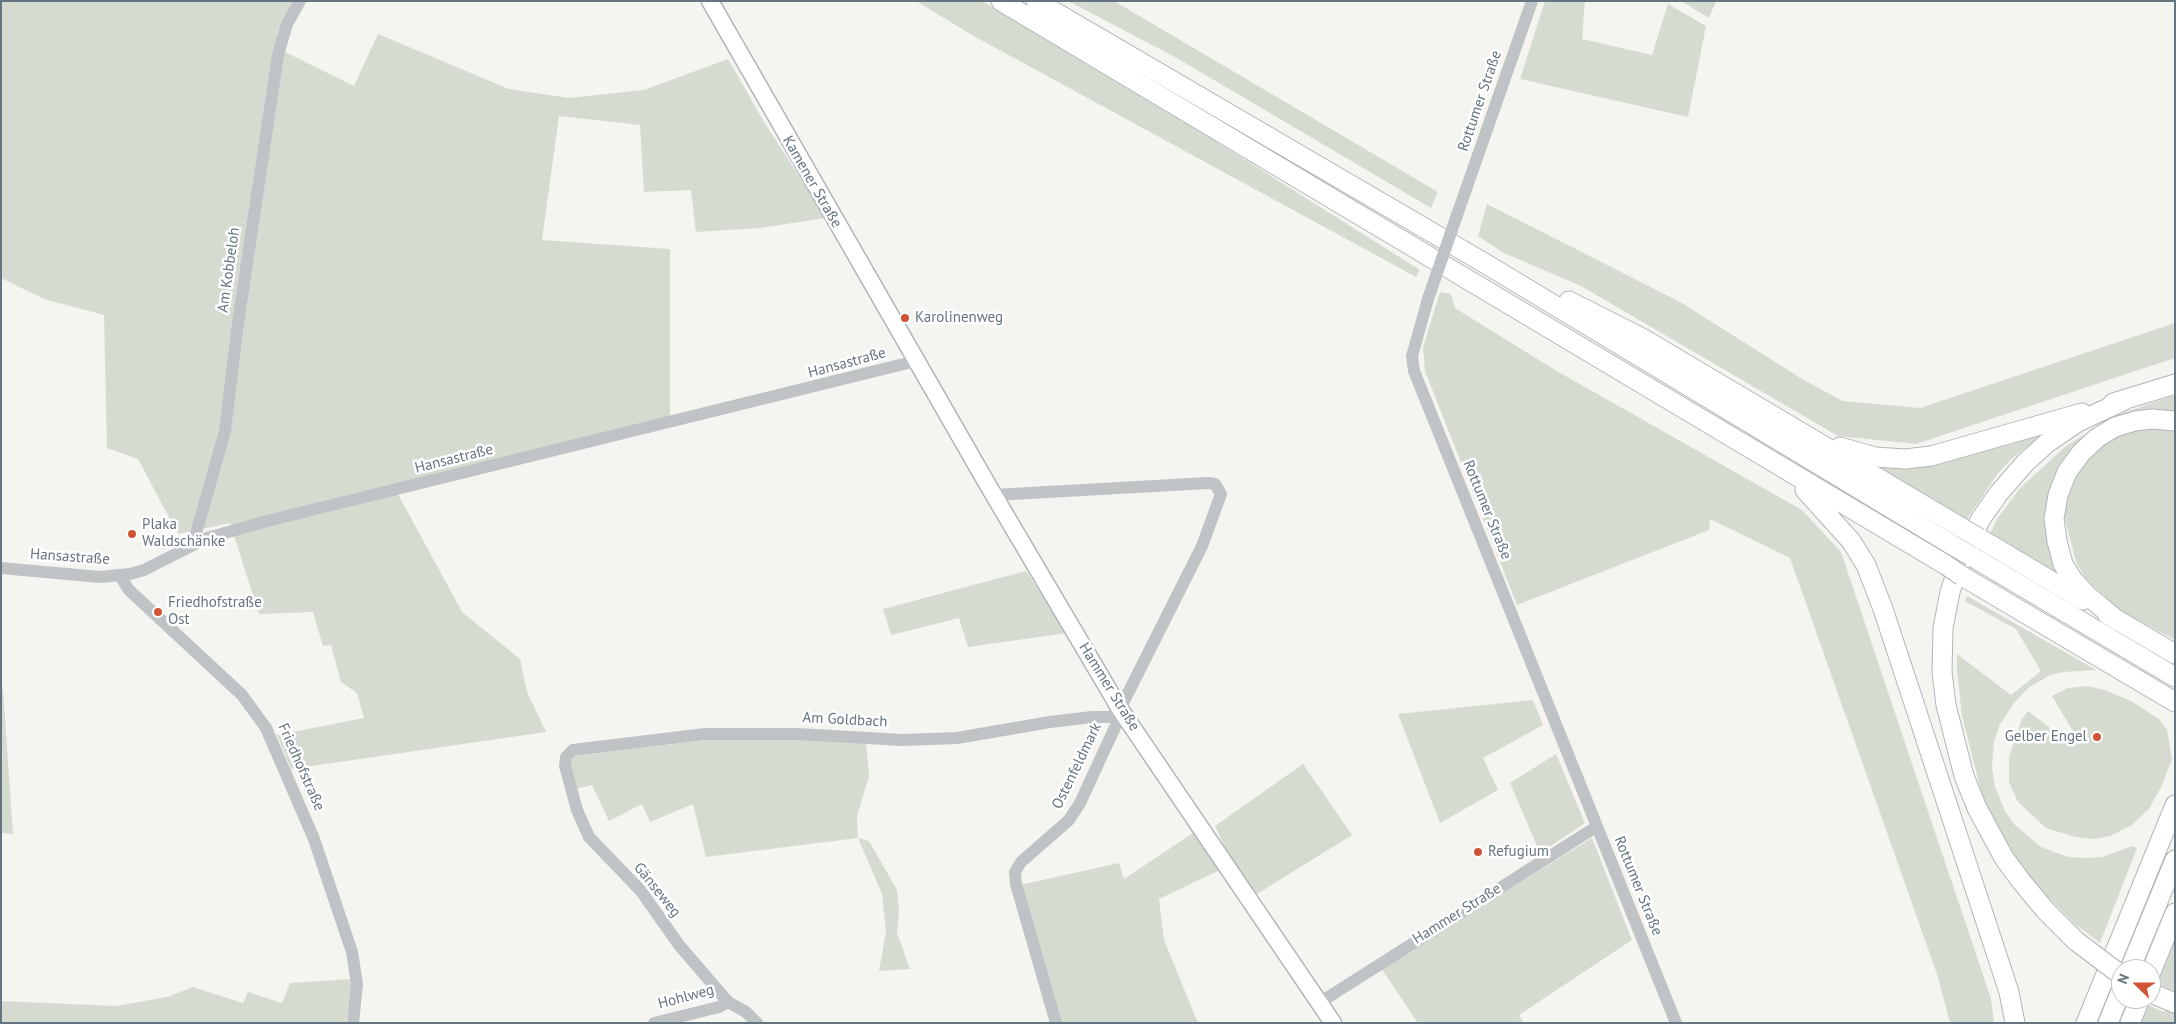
<!DOCTYPE html>
<html>
<head>
<meta charset="utf-8">
<style>
	body { margin:0 }
	#map { position:relative; width:2176px; height:1024px; overflow:hidden; background:#f4f4f1; font-family:"PT Sans",sans-serif }
	canvas { display:block }
	.frame { position:absolute; inset:0; border:2px solid #66757f; pointer-events:none }
	.north { position:absolute; left:2111px; top:959px; width:50px; height:50px; box-sizing:border-box; background:#fff; border:1px solid #c2c8cc; border-radius:50%; rotate:292deg; font-size:14px; font-weight:700; line-height:20px; text-align:center; color:#66757f }
	.north::after { content:''; display:block; margin:auto; width:18px; height:22px; background:#d05435; clip-path:polygon(50% 0,100% 100%,50% 72%,0 100%) }
</style>
</head>
<body>
<div id="map">
<canvas width="2176" height="1024"></canvas>
<div class="frame"></div>
<div class="north">N</div>
</div>
<script>
const g = document.querySelector('canvas').getContext('2d');
g.lineJoin = 'round';
function fill(path, color) { g.fillStyle = color; g.fill(path, 'evenodd'); }
const shape = rows => new Path2D(rows.map(r => 'M' + r).join(''));
function trace(path, color, width, dash) { g.strokeStyle = color; g.lineWidth = width; g.lineCap = dash ? 'butt' : 'round'; g.setLineDash(dash || []); g.stroke(path); }
function drawText(font, color, halo, rows, align = 'center') {
  g.font = font + ' "PT Sans",sans-serif'; g.lineWidth = 5; g.setLineDash([]); g.textBaseline = 'middle'; g.strokeStyle = halo; g.fillStyle = color; for (const [text, x, y, turn = 0] of rows) {
    g.save(); g.translate(x, y); g.rotate((+turn || 0) * Math.PI / 180); g.textAlign = isNaN(turn) ? turn : align; if (halo) g.strokeText(text, 0, 0); g.fillText(text, 0, 0); g.restore();
  }
}
fill(shape([
	[1,1,294,1,277,34,283,51,354,86,378,34,509,89,569,98,644,90,728,59,764,122,826,218,760,228,696,232,691,190,644,192,640,125,559,116,542,240,670,249,670,418,393,485,462,612,520,659,527,692,546,732,291,769,277,735,364,718,357,693,341,682,331,645,323,646,313,612,259,614,230,523,178,534,138,459,107,448,104,315,44,299,1,278],
	[916,1,982,1,1114,77,1420,270,1416,277,972,35],
	[1068,1,1114,1,1438,192,1431,208,1175,57],
	[1545,1,1585,1,1582,39,1652,55,1668,4,1706,26,1688,117,1520,79],
	[1681,1,1716,1,1709,18],
	[1487,204,1682,303,1802,379,1843,401,1920,408,2175,323,2175,358,1916,444,1838,436,1581,286,1504,253,1478,236],
	[1440,292,1451,294,1455,308,1555,370,1802,510,1841,552,1991,999,1994,1023,1950,1023,1938,977,1790,558,1710,519,1709,530,1517,605,1425,371,1423,347],
	[2175,395,2175,414,2153,413,2059,471,2064,578,1990,534,1997,519,2020,488,2066,446,2112,417],
	[2149,426,2175,429,2175,640,2121,611,2088,581,2077,565,2065,520,2067,495,2080,466,2098,446,2129,430],
	[2050,429,2015,456,1999,472,1965,522,1863,463],
	[1026,571,1067,633,968,647,959,618,891,635,883,609],
	[1967,596,2096,670,2064,672,2050,675,2028,688,2015,702,2000,724,1994,741,1992,767,1995,787,2006,813,2015,825,2041,847,2068,857,2085,858,2102,857,2132,846,2137,848,2100,943,2075,924,2040,889,2017,860,1984,802,1962,716,1957,670,1957,654,2011,695,2041,671,2016,629,1965,601],
	[2087,686,2105,690,2131,701,2159,719,2167,730,2172,759,2162,785,2149,809,2132,825,2110,836,2095,839,2075,837,2046,828,2018,802,2009,782,2009,757,2022,719,2028,711,2066,740,2074,733,2052,696,2068,688],
	[1,689,3,689,13,834,1,833],
	[1533,700,1543,725,1483,758,1498,790,1440,823,1398,714],
	[731,737,866,742,869,776,857,816,858,838,869,841,897,890,899,911,897,933,910,969,879,971,886,931,882,894,858,838,706,857,693,804,650,822,642,804,609,821,592,785,576,789,569,764,575,756],
	[1556,754,1585,823,1540,853,1510,783],
	[1303,764,1352,835,1257,894,1233,864,1215,826],
	[1193,833,1220,870,1159,899,1164,940,1198,1023,1062,1023,1020,885,1119,863,1124,879],
	[1592,838,1632,940,1519,1015,1524,1023,1418,1023,1381,968],
	[2175,924,2175,995,2174,991,2152,981],
	[351,979,351,999,346,1023,1,1023,1,1001,116,1006,167,997,193,987,243,1003,248,992,282,1003,290,983],
	[2144,1003,2164,1012,2165,1010,2175,1014,2175,1023,2136,1023]
]), '#d6dbd2');
const major = shape([
	[710,1,989,487,1120,709,1333,1023]
]);
const highway = shape([
	[1001,1,1946,565],
	[1036,1,1486,264,1954,546],
	[1569,301,1642,338,1962,528],
	[2113,403,2175,384],
	[1840,447,1875,457,1905,459,1931,456,2082,413],
	[1805,490,1851,541,1866,565,1883,609,2009,992,2015,1023],
	[1979,538,2083,600],
	[1971,556,2175,677],
	[1962,576,2175,702],
	[2107,614,2175,654],
	[2118,621,2088,596,2073,580,2063,564,2057,541,2054,519,2058,495,2067,472,2081,453,2097,438,2115,427,2135,421,2152,419,2175,421],
	[2076,941,2045,910,2021,881,2004,858,1977,808,1964,776,1946,705,1942,672,1943,628,1950,592,1959,565,1980,520,1999,493,2025,463,2047,443,2078,422,2125,400],
	[2130,969,2175,860],
	[2151,972,2175,913],
	[2151,993,2175,1003],
	[2086,1023,2175,805],
	[2108,1023,2121,991],
	[2130,1023,2140,999]
]);
trace(major, '#b1b5b8', 19);
trace(highway, '#b2b6b8', 21);
trace(shape([
	[1457,215,1532,1],
	[1428,299,1412,356,1414,371,1676,1023],
	[994,495,1208,483,1215,484,1221,494,1202,546,1120,709,1116,725,1080,803,1069,820,1021,862,1015,872,1016,884,1056,1023],
	[193,544,225,431,238,323,278,55,287,24,300,1],
	[1,568,100,577,130,574,144,570,207,538,267,521,916,361],
	[120,576,129,590,242,695,266,728,314,839,352,952,357,984,353,1023],
	[1319,1003,1596,827],
	[654,1023,719,1007,728,1002],
	[757,1023,746,1012,728,1002,679,945,641,891,589,837,577,810,565,766,566,757,573,750,705,734,798,734,902,740,957,738,1050,722,1092,717,1111,717,1120,709]
]), '#c0c3c6', 12);
trace(major, '#fff', 16);
trace(highway, '#fff', 19);
const highwayBridge = shape([
	[1962,528,1979,538],
	[1954,546,1971,556],
	[1946,565,1962,576],
	[2076,941,2121,975]
]);
trace(highwayBridge, '#b2b6b8', 21, []);
trace(shape([
	[1428,299,1457,215]
]), '#c0c3c6', 12);
trace(highwayBridge, '#fff', 19);
for (const [x, y, r, color] of [
	[905,318,5,"#d05435"],
	[132,534,5,"#d05435"],
	[158,612,5,"#d05435"],
	[2097,737,5,"#d05435"],
	[1478,852,5,"#d05435"]
]) { const dot = new Path2D(); dot.arc(x, y, r, 0, 2 * Math.PI); g.fillStyle = color; g.fill(dot); trace(dot, '#fff', 2); }
drawText('15px', '#66757f', '#fff', [
	["Rottumer Straße",1480,101,-71],
	["Kamener Straße",812,182,60],
	["Am Kobbeloh",229,270,-82],
	["Hansastraße",847,363,-15],
	["Hansastraße",454,459,-14],
	["Rottumer Straße",1487,510,68],
	["Hansastraße",70,557,4],
	["Hammer Straße",1109,687,58],
	["Am Goldbach",845,720,3],
	["Ostenfeldmark",1077,766,-64],
	["Friedhofstraße",301,767,66],
	["Rottumer Straße",1638,886,68],
	["Gänseweg",657,890,51],
	["Hammer Straße",1457,914,-32],
	["Hohlweg",686,997,-15]
]);
drawText('15px', '#66757f', '#fff', [
	["Karolinenweg",915,318],
	["Plaka",142,525],
	["Waldschänke",142,542],
	["Friedhofstraße",168,603],
	["Ost",168,620],
	["Gelber Engel",2087,737,"right"],
	["Refugium",1488,852]
], 'left');
</script>
</body>
</html>
